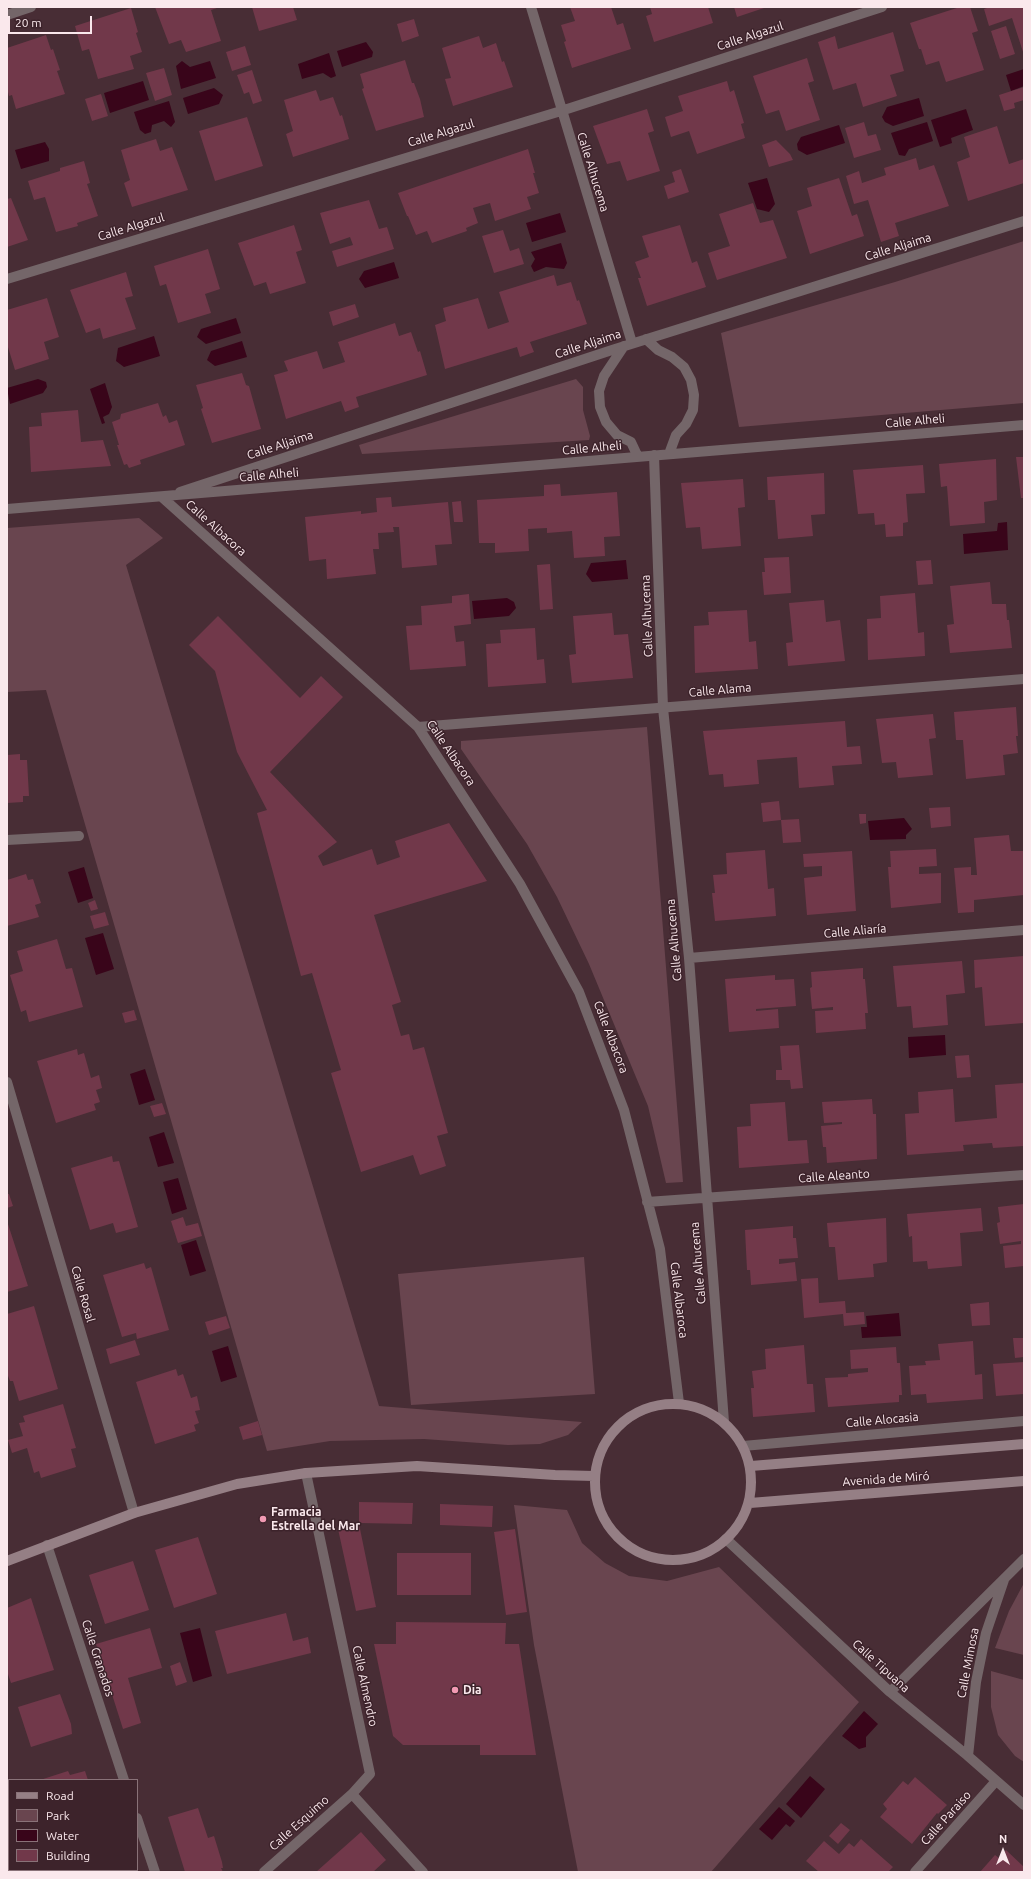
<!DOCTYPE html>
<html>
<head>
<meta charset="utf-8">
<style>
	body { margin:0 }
	#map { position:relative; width:1031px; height:1879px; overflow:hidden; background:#482d35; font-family:Ubuntu,sans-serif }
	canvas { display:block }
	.frame { position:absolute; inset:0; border:8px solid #fae8ec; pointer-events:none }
	.legend { position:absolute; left:8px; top:1779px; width:130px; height:92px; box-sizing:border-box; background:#3d232b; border:1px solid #897278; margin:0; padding:5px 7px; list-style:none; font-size:12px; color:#fae8ec }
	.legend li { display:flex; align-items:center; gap:8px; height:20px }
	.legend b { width:20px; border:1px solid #897278 }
	.north { position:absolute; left:983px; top:1831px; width:40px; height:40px; -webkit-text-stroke:3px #3d232b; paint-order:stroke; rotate:0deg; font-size:11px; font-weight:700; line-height:16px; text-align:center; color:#fae8ec }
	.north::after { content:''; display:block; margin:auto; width:14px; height:18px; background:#fae8ec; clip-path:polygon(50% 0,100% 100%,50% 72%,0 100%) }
	.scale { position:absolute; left:8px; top:16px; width:84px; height:18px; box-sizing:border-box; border:2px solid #fae8ec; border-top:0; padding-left:5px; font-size:12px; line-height:14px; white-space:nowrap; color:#fae8ec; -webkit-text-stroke:3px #3d232b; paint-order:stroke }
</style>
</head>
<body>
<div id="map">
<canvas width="1031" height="1879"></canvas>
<div class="frame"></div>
<ul class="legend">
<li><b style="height:5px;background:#957f85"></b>Road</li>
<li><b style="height:11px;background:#69454f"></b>Park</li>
<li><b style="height:11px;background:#39051a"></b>Water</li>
<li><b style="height:11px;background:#71384a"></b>Building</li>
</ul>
<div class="north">N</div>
<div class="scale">20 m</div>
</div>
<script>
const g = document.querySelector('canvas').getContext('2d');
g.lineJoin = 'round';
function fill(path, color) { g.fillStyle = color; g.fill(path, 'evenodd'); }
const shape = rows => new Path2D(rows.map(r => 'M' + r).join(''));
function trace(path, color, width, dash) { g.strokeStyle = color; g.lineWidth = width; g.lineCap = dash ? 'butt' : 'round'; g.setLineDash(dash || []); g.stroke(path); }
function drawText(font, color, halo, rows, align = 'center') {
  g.font = font + ' Ubuntu,sans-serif'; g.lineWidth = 3; g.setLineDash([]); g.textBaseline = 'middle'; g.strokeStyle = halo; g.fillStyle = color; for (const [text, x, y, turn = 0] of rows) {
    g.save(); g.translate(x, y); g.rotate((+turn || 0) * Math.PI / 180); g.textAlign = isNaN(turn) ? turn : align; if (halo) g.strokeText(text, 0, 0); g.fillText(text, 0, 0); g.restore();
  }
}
fill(shape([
	[1024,241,1024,403,739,427,721,333,895,282],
	[576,379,583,387,583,410,590,436,589,440,362,454,359,445],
	[139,518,163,538,126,565,379,1406,582,1422,568,1435,540,1444,508,1445,424,1439,330,1441,267,1451,46,690,7,692,7,528],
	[647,727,683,1182,666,1183,648,1106,589,964,557,897,527,844,461,749,461,741],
	[584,1257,595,1394,411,1405,398,1274],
	[514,1505,567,1510,582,1543,605,1563,629,1576,667,1581,719,1567,859,1702,711,1872,578,1872,534,1645],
	[1024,1583,1024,1655,995,1648,1009,1611],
	[991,1671,1024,1680,1024,1762,1015,1756,998,1735,991,1707]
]), '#69454f');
fill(shape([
	[366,42,373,52,372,57,342,67,337,51],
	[329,53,336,76,331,78,323,73,302,79,298,64],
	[182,61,190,67,210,61,216,78,181,89,176,66],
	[1024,69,1024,86,1011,91,1006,75],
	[143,81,149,100,110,113,104,93],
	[214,88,223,95,219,104,188,114,183,98],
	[919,98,924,116,893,126,885,122,882,117,887,107],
	[169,101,175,122,171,127,164,121,152,125,151,132,145,134,140,130,134,112],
	[966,109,973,130,951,138,952,143,940,147,931,120],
	[927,122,933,141,909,149,905,156,899,155,891,133],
	[839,125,845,143,807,155,798,150,797,144,801,137],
	[45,142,49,149,49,161,21,169,15,150],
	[767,178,775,204,769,212,757,209,748,183],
	[560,213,566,232,532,242,526,223],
	[561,243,567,263,564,269,546,267,534,272,531,266,535,259,531,252],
	[394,262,399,278,365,288,359,279,364,271],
	[236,318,241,333,206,344,197,337,201,329],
	[154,336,160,356,124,367,116,361,118,348],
	[242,341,247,357,215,366,207,360,211,351],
	[38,379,46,382,47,387,43,393,10,404,7,388],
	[105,383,112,407,109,414,103,417,105,423,102,424,90,389],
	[1007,522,1008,550,964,554,963,534,997,531,998,523],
	[626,560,628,579,592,582,586,574,591,563],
	[507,598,514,602,516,608,509,616,474,619,472,601],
	[904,818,912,829,906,835,906,839,870,840,868,821],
	[84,867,93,898,78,903,68,872],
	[103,933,114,969,96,975,85,938],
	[945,1035,946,1055,909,1058,908,1037],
	[145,1069,155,1100,139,1105,130,1074],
	[164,1132,174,1163,158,1167,149,1137],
	[178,1178,187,1209,172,1214,163,1182],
	[196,1240,206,1271,190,1276,181,1245],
	[899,1313,901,1336,862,1338,861,1327,867,1327,866,1316],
	[228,1346,237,1377,221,1382,212,1351],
	[200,1628,212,1676,193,1682,180,1633],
	[864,1711,878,1724,866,1737,866,1747,859,1749,842,1736],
	[810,1776,825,1789,801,1818,786,1804],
	[779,1807,795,1821,790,1827,786,1824,772,1840,759,1829]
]), '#39051a');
fill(shape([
	[155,7,217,7,217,8,211,10,221,41,186,52,181,40,169,44],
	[252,7,293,7,297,20,259,31],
	[570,7,611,7,617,25,623,23,631,49,572,68,564,42,566,41,561,25,575,21],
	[650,7,708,7,713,23,654,42,646,16,652,14],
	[734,7,767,7,737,17],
	[960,7,970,7,978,31,972,33,984,70,946,82,939,61,926,65,921,49,919,49,910,23],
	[990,7,1024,7,1024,55,1012,18,989,26,984,9],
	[131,8,138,32,136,33,142,52,130,56,134,69,98,79,89,49,82,51,75,26],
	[414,19,419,36,402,42,397,24],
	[1006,26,1015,54,1000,59,991,31],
	[893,32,904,71,890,75,897,96,863,107,856,83,833,90,818,42,835,36,838,49],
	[46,35,51,50,53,49,60,70,57,71,65,94,16,109,12,95,9,96,7,88,7,48],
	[479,36,483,48,496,43,502,62,504,61,513,87,453,106,445,79,451,78,442,48],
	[245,46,251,65,232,71,226,52],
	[807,58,814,81,808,83,820,120,786,131,779,110,766,114,753,76],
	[405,60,412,83,414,83,420,99,424,117,376,131,362,89,364,88,360,74],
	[164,68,172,95,155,101,146,73],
	[252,70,262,101,253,104,249,92,244,94,237,75],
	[727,81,730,92,734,90,744,123,741,124,745,138,697,154,689,131,671,137,665,117,683,111,678,96],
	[1024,87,1024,100,1014,103,1015,108,1004,111,999,95],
	[316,90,320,101,333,97,340,116,342,115,349,139,293,157,286,134,293,131,284,100],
	[101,94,108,116,92,121,85,99],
	[647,109,654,131,648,133,660,171,627,181,620,161,607,164,593,126],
	[247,117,263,166,215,181,199,131],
	[864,122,868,136,876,134,881,150,854,158,845,128],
	[997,126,1009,164,1024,159,1024,183,968,201,957,162,970,157,964,137],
	[156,139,160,151,172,147,188,190,132,207,124,183,130,180,121,150],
	[776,140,790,154,793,160,769,167,762,145],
	[528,149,535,173,533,173,539,193,527,197,531,209,495,221,490,203,473,208,478,223,466,228,467,231,432,243,427,231,416,235,408,216,407,216,398,193],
	[916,158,919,170,934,165,949,206,895,223,899,236,881,242,868,200,854,204,846,176,859,171,862,183,886,175,884,168],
	[84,161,90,183,87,184,98,216,77,223,78,226,56,232,45,197,34,200,28,181,60,171,60,168],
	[681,169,689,192,668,199,664,186,675,182,672,172],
	[839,178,852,216,857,214,864,236,810,254,797,211,812,206,807,188],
	[11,198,28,240,7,247,7,199],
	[369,200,379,229,387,227,394,249,337,267,332,251,353,245,350,237,330,244,320,213],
	[753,203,760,223,773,220,787,258,717,280,708,253,730,246,719,214],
	[294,225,302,250,296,252,306,283,270,294,266,282,254,286,238,243],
	[680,225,692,263,697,261,706,287,647,306,638,278,641,278,635,262,649,257,642,236],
	[503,230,510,251,519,248,524,264,494,273,482,236],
	[208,249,220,289,205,294,211,313,178,323,166,284,160,286,154,266],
	[126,272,133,296,125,298,136,329,103,339,100,328,86,333,70,290],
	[554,275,557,286,571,282,577,301,579,300,587,324,530,342,534,352,520,357,517,347,445,369,435,325,446,321,443,308,478,298,488,329,509,322,499,292],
	[47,298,59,337,44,342,49,359,15,370,7,344,7,310],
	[355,304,359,317,333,326,329,312],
	[395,323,399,336,411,332,418,352,420,351,427,375,356,397,359,407,345,412,341,401,286,419,274,375,288,371,284,361,317,351,323,369,345,362,338,342],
	[242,373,246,385,249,386,261,429,212,443,201,409,203,408,196,385],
	[158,403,163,417,166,415,169,423,177,420,185,445,140,460,141,464,129,468,127,464,124,465,117,445,119,445,112,422,120,419,121,414],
	[78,410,81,442,103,440,111,466,31,472,29,427,42,426,41,413],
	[1016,457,1024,457,1024,498,1021,498],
	[996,459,997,500,984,502,985,523,950,526,947,486,941,487,939,464],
	[923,465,925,493,906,494,908,522,903,523,903,536,886,537,885,524,875,525,874,513,858,514,853,470],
	[824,473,825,514,811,515,813,536,778,539,775,500,768,500,767,477],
	[743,479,745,507,738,508,741,546,702,549,700,527,686,528,681,483],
	[560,484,561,496,617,492,620,536,604,537,605,556,574,558,572,531,547,533,547,528,528,529,529,551,495,553,495,543,479,543,477,500,544,496,544,485],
	[391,497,392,507,448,502,452,544,435,545,437,565,402,568,399,527,393,527,394,532,378,533,379,549,373,549,376,574,327,579,326,559,309,561,305,517,361,511,361,514,377,512,376,498],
	[461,501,463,522,454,522,452,502],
	[789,557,791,593,764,595,762,572,765,572,764,558],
	[931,560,933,584,918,585,916,561],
	[550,564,553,609,540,610,537,565],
	[990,582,992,604,1006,604,1007,620,1009,620,1012,648,950,653,947,625,954,624,950,586],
	[915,593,918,633,924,632,925,656,868,660,867,619,881,618,880,596],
	[469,594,471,624,454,626,456,642,464,641,466,666,410,670,406,626,422,625,421,606,452,603,452,596],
	[824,600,826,622,840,620,845,661,788,666,786,643,793,642,789,603],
	[747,610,749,642,756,641,758,669,695,673,694,626,709,625,708,612],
	[612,613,614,635,628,634,633,678,572,683,569,655,576,654,573,616],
	[218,616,300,698,321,676,343,697,270,772,337,842,318,856,323,866,372,849,377,865,400,857,395,841,449,823,487,881,374,915,401,1002,392,1005,401,1036,409,1034,413,1050,424,1047,448,1133,437,1136,446,1166,420,1175,413,1155,361,1172,331,1073,341,1070,312,973,301,976,257,813,267,810,237,752,215,671,189,645],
	[535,628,537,660,544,659,546,683,488,687,486,644,501,643,500,630],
	[1016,707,1018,736,1016,736,1018,753,1003,755,1005,775,966,779,963,740,956,740,954,712],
	[933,714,936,738,929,739,933,775,898,778,896,762,882,763,876,719],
	[845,721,847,747,860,746,862,764,832,766,834,785,799,788,797,757,757,760,759,784,724,787,723,774,709,775,703,731],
	[20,754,20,760,27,760,29,796,23,796,23,802,7,803,7,755],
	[779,801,781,820,799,819,801,842,783,843,781,820,763,822,761,803],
	[950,807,951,826,931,828,929,808],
	[859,814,866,814,866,823,860,824],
	[1009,835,1011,851,1024,851,1024,895,974,900,974,912,958,913,954,868,971,867,971,875,977,875,974,838],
	[936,849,937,866,919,867,919,874,941,873,941,903,891,908,888,867,891,867,890,851],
	[765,850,768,889,774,888,776,916,715,921,712,893,715,893,713,875,727,874,726,853],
	[852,851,856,911,807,915,804,878,822,876,822,866,804,867,803,854],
	[26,874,28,880,33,879,41,903,35,905,39,917,7,926,7,880],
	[95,900,98,909,91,911,88,903],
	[105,912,109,925,94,929,90,916],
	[57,939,66,969,72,968,83,1007,29,1022,26,1010,21,1012,10,975,23,971,17,951],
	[1024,956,1024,1023,985,1026,982,987,975,988,974,960],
	[962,961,965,993,946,995,948,1025,913,1028,911,1006,897,1007,893,966],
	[863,968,863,979,865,979,868,1013,865,1013,866,1029,816,1033,815,1011,833,1010,833,1007,812,1009,810,988,812,987,811,972],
	[775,975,775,980,794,979,796,1006,756,1009,756,1011,778,1009,779,1028,729,1032,725,979],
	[134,1010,137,1020,125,1023,122,1013],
	[799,1045,803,1088,791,1089,790,1080,776,1080,776,1070,782,1070,780,1046],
	[77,1049,78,1055,84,1053,91,1078,99,1075,102,1088,96,1090,100,1102,94,1104,96,1110,56,1123,37,1061],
	[969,1055,971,1077,957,1078,955,1056],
	[1024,1083,1024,1146,993,1148,992,1143,963,1145,964,1151,907,1155,905,1114,919,1113,918,1092,953,1089,955,1122,997,1118,995,1085],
	[872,1099,873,1114,876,1114,877,1159,827,1163,826,1147,823,1147,821,1126,842,1124,842,1122,824,1123,822,1102],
	[785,1102,788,1141,807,1140,809,1163,739,1168,737,1127,751,1126,750,1104],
	[162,1103,166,1114,154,1117,150,1106],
	[112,1156,113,1162,119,1161,138,1227,116,1233,113,1223,90,1230,71,1168],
	[7,1194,9,1194,13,1206,7,1208],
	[1024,1204,1024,1266,1005,1268,1003,1246,1021,1244,1021,1241,1000,1244,997,1223,1000,1222,998,1207],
	[981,1208,983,1231,960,1233,962,1266,928,1269,927,1261,913,1262,912,1236,909,1237,907,1214],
	[183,1217,186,1226,198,1223,202,1236,178,1243,171,1221],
	[886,1218,887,1262,873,1264,874,1277,838,1280,835,1247,829,1247,827,1223],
	[7,1221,28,1286,7,1292],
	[793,1226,793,1238,796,1238,798,1258,779,1259,779,1264,795,1262,797,1281,751,1285,750,1270,747,1270,745,1230],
	[144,1263,146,1269,151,1267,169,1330,137,1339,136,1333,122,1337,103,1275],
	[818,1278,819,1303,845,1301,846,1313,864,1312,865,1324,844,1326,843,1314,804,1318,801,1279],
	[989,1302,990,1325,972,1326,970,1304],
	[34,1306,58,1389,19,1401,13,1381,10,1381,7,1373,7,1314],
	[226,1316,230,1328,209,1335,205,1322],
	[1013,1338,1024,1338,1024,1357,1015,1358],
	[135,1340,140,1355,110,1364,106,1349],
	[973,1341,975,1375,982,1374,983,1399,927,1403,926,1394,911,1395,909,1366,926,1365,925,1361,940,1360,938,1344],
	[804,1345,807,1384,813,1384,815,1412,753,1417,751,1388,754,1388,752,1371,766,1369,765,1349],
	[896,1347,897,1363,900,1363,902,1395,899,1395,899,1402,828,1407,825,1378,848,1377,848,1374,868,1372,868,1368,851,1369,850,1350],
	[1024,1362,1024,1394,996,1396,993,1364],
	[176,1369,178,1376,183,1374,191,1398,197,1396,200,1410,195,1411,199,1423,194,1425,196,1431,155,1444,136,1382],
	[63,1404,76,1448,71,1449,76,1467,41,1478,39,1471,34,1473,27,1448,12,1453,8,1440,23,1436,19,1423,25,1422,23,1416],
	[258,1421,262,1435,243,1440,239,1427],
	[359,1502,413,1503,412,1524,359,1523],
	[440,1504,493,1506,492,1527,440,1525],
	[359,1524,376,1607,356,1611,338,1529],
	[515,1529,527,1612,506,1615,494,1532],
	[198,1537,217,1594,174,1608,155,1550],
	[397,1553,471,1553,471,1595,397,1595],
	[133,1561,149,1610,105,1624,89,1575],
	[31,1598,54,1670,11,1683,7,1671,7,1608],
	[286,1613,293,1641,308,1637,311,1653,227,1674,215,1631],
	[396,1622,506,1623,505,1644,519,1644,536,1755,480,1755,480,1745,403,1745,393,1736,374,1644,396,1644],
	[150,1628,162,1668,128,1678,141,1723,123,1729,96,1644],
	[180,1662,187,1682,176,1686,170,1666],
	[60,1694,71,1724,72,1734,31,1747,18,1707],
	[68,1771,70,1775,85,1771,88,1780,40,1780],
	[915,1777,947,1805,938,1814,937,1813,912,1844,880,1817,887,1809,883,1804,903,1781,908,1785],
	[198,1808,208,1838,214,1836,222,1862,223,1868,221,1868,223,1872,185,1872,168,1817],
	[841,1823,850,1830,838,1844,829,1836],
	[361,1832,386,1860,373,1872,316,1872],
	[861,1839,893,1867,888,1872,819,1872,806,1861,824,1841,839,1854,849,1843,854,1847],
	[1006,1850,1024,1867,1024,1872,980,1872,995,1855,999,1858],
	[69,1870,117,1870,117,1872,65,1872]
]), '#71384a');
trace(shape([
	[531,7,632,343],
	[7,15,31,7],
	[7,279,561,111,882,7],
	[646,339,658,350,672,357,684,367,691,380,694,395,693,410,686,424,676,435,669,454],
	[624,346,604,376,599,391,600,407,606,422,617,435,631,442,638,457],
	[654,455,663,708,689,958,724,1422],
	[180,492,612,350,1024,221],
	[163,498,418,727,520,884,579,992,624,1110,660,1249,679,1403],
	[7,509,1024,425],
	[418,727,1024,679],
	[7,840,79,836],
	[689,958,1024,930],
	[7,1082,134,1513],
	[647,1202,1024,1175],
	[743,1446,1024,1421],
	[726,1539,890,1692,968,1756,1024,1805],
	[47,1545,124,1780],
	[890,1692,1024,1559],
	[968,1756,976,1682,986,1633,1004,1580],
	[352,1794,423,1872],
	[137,1818,155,1872],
	[264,1872,352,1794,370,1774,306,1473],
	[915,1872,996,1781]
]), '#746669', 10);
trace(shape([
	'595 1482a78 78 0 1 1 156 0a78 78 0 1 1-156 0Z',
	[751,1466,1024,1444],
	[750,1503,1024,1481],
	[7,1561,134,1513,237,1484,306,1473,417,1466,555,1475,594,1476]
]), '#957f85', 10);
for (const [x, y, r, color] of [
	[263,1519,4,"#f19ab3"],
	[455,1690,4,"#f19ab3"]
]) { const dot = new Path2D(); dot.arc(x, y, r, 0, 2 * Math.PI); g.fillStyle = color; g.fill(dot); trace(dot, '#3d232b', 1.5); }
drawText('12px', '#fae8ec', '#3d232b', [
	["Calle Algazul",750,36,-18],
	["Calle Algazul",441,133,-17],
	["Calle Alhucema",593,172,73],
	["Calle Algazul",131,227,-17],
	["Calle Aljaima",898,247,-17],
	["Calle Aljaima",588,344,-18],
	["Calle Alheli",915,421,-5],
	["Calle Aljaima",280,445,-18],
	["Calle Alheli",592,448,-5],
	["Calle Alheli",269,475,-5],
	["Calle Albacora",216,528,42],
	["Calle Alhucema",647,616,-92],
	["Calle Alama",720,690,-5],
	["Calle Albacora",451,753,56],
	["Calle Aliaría",855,931,-5],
	["Calle Alhucema",674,940,-95],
	["Calle Albacora",611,1037,69],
	["Calle Aleanto",834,1176,-4],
	["Calle Alhucema",698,1263,-95],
	["Calle Rosal",83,1294,74],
	["Calle Albaroca",679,1300,83],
	["Calle Alocasia",882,1420,-5],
	["Avenida de Miró",886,1479,-4],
	["Calle Granados",98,1658,72],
	["Calle Mimosa",968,1663,-79],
	["Calle Tipuana",881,1666,42],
	["Calle Almendro",365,1686,78],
	["Calle Paraiso",946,1818,-48],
	["Calle Esquimo",299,1823,-42]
]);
drawText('bold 12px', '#fae8ec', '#3d232b', [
	["Farmacia",271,1512],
	["Estrella del Mar",271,1526],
	["Dia",463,1690]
], 'left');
</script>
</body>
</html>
